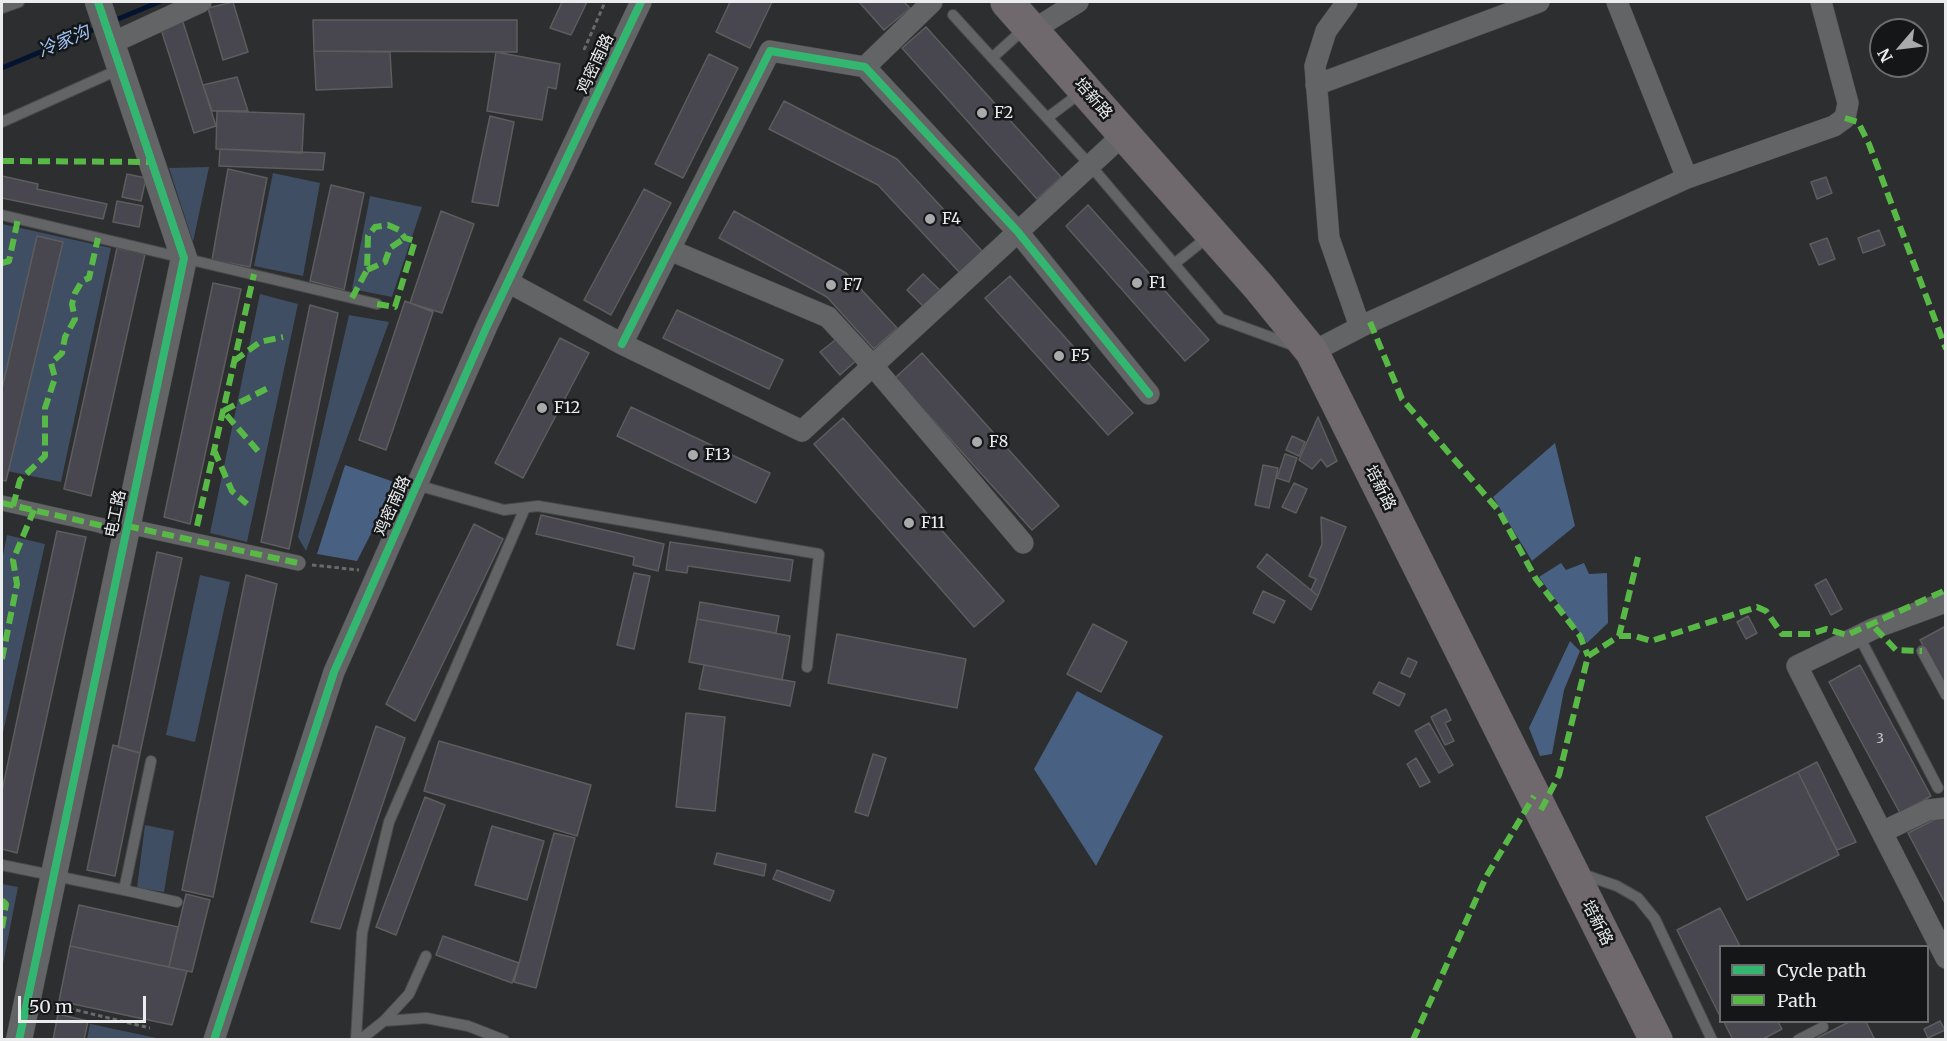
<!DOCTYPE html>
<html>
<head>
<meta charset="utf-8">
<style>
	body { margin:0 }
	#map { position:relative; width:1947px; height:1041px; overflow:hidden; background:#2d2e2f; font-family:Merriweather,serif }
	canvas { display:block }
	.frame { position:absolute; inset:0; border:3px solid #eaecee; pointer-events:none }
	.legend { position:absolute; left:1719px; top:945px; width:210px; height:78px; box-sizing:border-box; background:#151617; border:2px solid #6a6c6d; margin:0; padding:8px 10px; list-style:none; font-size:18px; color:#eaecee }
	.legend li { display:flex; align-items:center; gap:12px; height:30px }
	.legend b { width:30px; border:2px solid #6a6c6d }
	.north { position:absolute; left:1869px; top:18px; width:60px; height:60px; box-sizing:border-box; background:#151617; border:2px solid #6a6c6d; border-radius:50%; rotate:242deg; font-size:16px; font-weight:700; line-height:24px; text-align:center; color:#eaecee }
	.north::after { content:''; display:block; margin:auto; width:21px; height:27px; background:#a8aaab; clip-path:polygon(50% 0,100% 100%,50% 72%,0 100%) }
	.scale { position:absolute; left:18px; top:996px; width:128px; height:27px; box-sizing:border-box; border:3px solid #eaecee; border-top:0; padding-left:8px; font-size:18px; line-height:21px; white-space:nowrap; color:#eaecee; -webkit-text-stroke:4px #151617; paint-order:stroke }
</style>
</head>
<body>
<div id="map">
<canvas width="1947" height="1041"></canvas>
<div class="frame"></div>
<ul class="legend">
<li><b style="height:8px;background:#33b770"></b>Cycle path</li>
<li><b style="height:8px;background:#58b947"></b>Path</li>
</ul>
<div class="north">N</div>
<div class="scale">50 m</div>
</div>
<script>
const g = document.querySelector('canvas').getContext('2d');
g.lineJoin = 'round';
function fill(path, color) { g.fillStyle = color; g.fill(path, 'evenodd'); }
const shape = rows => new Path2D(rows.map(r => 'M' + r).join(''));
function trace(path, color, width, dash) { g.strokeStyle = color; g.lineWidth = width; g.lineCap = dash ? 'butt' : 'round'; g.setLineDash(dash || []); g.stroke(path); }
function drawText(font, color, halo, rows, align = 'center') {
  g.font = font + ' Merriweather,"Noto Sans SC",serif'; g.lineWidth = 5; g.setLineDash([]); g.textBaseline = 'middle'; g.strokeStyle = halo; g.fillStyle = color; for (const [text, x, y, turn = 0] of rows) {
    g.save(); g.translate(x, y); g.rotate((+turn || 0) * Math.PI / 180); g.textAlign = isNaN(turn) ? turn : align; if (halo) g.strokeText(text, 0, 0); g.fillText(text, 0, 0); g.restore();
  }
}
fill(shape([
	[209,167,193,242,169,168],
	[273,173,320,183,303,276,254,266],
	[370,196,422,207,392,297,352,289],
	[2,224,111,248,61,482,2,470],
	[260,294,298,304,247,542,210,533],
	[349,315,389,322,306,551,298,537],
	[7,535,45,544,2,737,2,560],
	[200,575,230,582,195,742,166,735],
	[145,825,174,831,164,892,137,888],
	[2,884,18,887,2,969],
	[90,1024,91,1024,161,1039,87,1039]
]), '#3f4e63');
fill(shape([
	[1555,443,1575,526,1532,561,1493,497],
	[345,465,397,483,357,561,317,554],
	[1561,563,1566,570,1584,563,1589,574,1607,573,1608,623,1587,643,1539,577],
	[1570,641,1580,651,1564,690,1552,754,1540,756,1529,728],
	[1077,691,1163,736,1096,866,1034,769]
]), '#486081');
trace(shape([
	[111,22,159,2],
	[2,68,100,27]
]), '#04132f', 5);
const building = shape([
	[233,2,248,52,223,60,208,8,233,2],
	[562,2,587,2,571,35,550,28,562,2],
	[730,2,772,2,750,48,716,32,730,2],
	[859,2,904,2,910,8,884,30,859,2],
	[182,19,216,126,194,133,160,26,182,19],
	[313,20,517,20,517,52,314,51,313,20],
	[926,27,1061,177,1037,199,902,48,926,27],
	[314,51,390,52,392,87,316,90,314,51],
	[496,52,560,64,556,89,548,87,542,120,487,111,496,52],
	[709,54,738,68,683,178,655,164,709,54],
	[237,77,248,111,212,111,203,85,237,77],
	[784,101,897,159,983,252,960,273,878,185,769,129,784,101],
	[217,111,304,114,302,153,216,149,217,111],
	[490,116,514,122,498,206,472,202,490,116],
	[220,149,325,153,323,170,219,166,220,149],
	[228,169,267,178,250,267,212,260,228,169],
	[127,174,146,178,141,201,122,197,127,174],
	[2,176,38,184,37,189,107,204,103,219,2,198,2,176],
	[1826,177,1832,193,1817,199,1811,182,1826,177],
	[331,185,364,193,344,290,310,281,331,185],
	[644,189,671,203,611,315,584,300,644,189],
	[117,201,143,206,139,227,113,222,117,201],
	[1088,205,1209,340,1185,361,1066,226,1088,205],
	[441,211,474,224,442,313,410,303,441,211],
	[734,211,846,273,897,328,874,349,827,297,719,238,734,211],
	[1879,230,1885,245,1863,253,1858,238,1879,230],
	[37,236,63,242,6,481,2,480,2,389,37,236],
	[1827,238,1835,259,1819,265,1810,244,1827,238],
	[117,248,145,254,91,496,64,489,117,248],
	[923,274,943,293,927,310,907,290,923,274],
	[1010,276,1133,413,1108,435,985,298,1010,276],
	[213,283,241,289,190,524,164,517,213,283],
	[405,301,433,312,386,450,359,440,405,301],
	[310,305,338,313,289,549,261,542,310,305],
	[677,310,783,360,769,389,663,338,677,310],
	[839,337,858,359,840,375,820,352,839,337],
	[560,338,589,353,523,478,495,463,560,338],
	[922,353,1059,506,1032,530,895,378,922,353],
	[631,407,770,473,756,503,617,436,631,407],
	[1318,417,1337,461,1327,467,1321,459,1312,469,1299,460,1318,417],
	[843,418,1004,601,974,627,814,444,843,418],
	[1292,436,1305,442,1299,456,1286,450,1292,436],
	[1285,454,1297,458,1289,482,1277,478,1285,454],
	[1263,465,1278,468,1269,508,1255,505,1263,465],
	[1294,483,1307,489,1296,513,1282,507,1294,483],
	[541,515,664,544,658,571,633,565,634,557,536,534,541,515],
	[1321,517,1346,527,1318,596,1311,590,1316,579,1309,576,1322,544,1321,517],
	[474,524,503,539,415,721,386,704,474,524],
	[57,531,86,537,17,853,2,849,2,791,57,531],
	[670,542,793,560,790,581,688,566,687,573,666,570,670,542],
	[157,552,182,558,140,753,118,747,157,552],
	[1267,554,1318,596,1311,610,1257,567,1267,554],
	[634,573,650,576,634,649,617,645,634,573],
	[246,575,277,584,213,897,182,890,246,575],
	[1826,579,1842,609,1831,615,1815,585,1826,579],
	[1263,591,1285,601,1274,623,1253,613,1263,591],
	[700,602,779,616,776,633,697,619,700,602],
	[1748,616,1757,633,1746,639,1737,622,1748,616],
	[697,619,790,636,782,680,689,662,697,619],
	[1093,624,1127,642,1101,692,1067,674,1093,624],
	[1946,626,1946,686,1920,640,1946,626],
	[837,634,966,659,957,708,828,683,837,634],
	[1408,658,1417,662,1410,677,1401,673,1408,658],
	[704,665,795,682,790,706,699,689,704,665],
	[1860,665,1931,796,1900,813,1829,682,1860,665],
	[1379,682,1405,694,1399,706,1373,693,1379,682],
	[1446,709,1451,720,1445,723,1454,741,1445,745,1431,717,1446,709],
	[686,713,725,717,715,811,676,807,686,713],
	[1429,723,1453,765,1439,773,1415,731,1429,723],
	[376,726,405,738,340,929,311,922,376,726],
	[439,741,591,785,577,836,424,791,439,741],
	[113,745,140,753,115,876,87,870,113,745],
	[873,754,886,758,868,816,855,812,873,754],
	[1416,758,1430,782,1420,787,1407,764,1416,758],
	[1817,762,1856,842,1837,850,1798,772,1817,762],
	[1798,772,1839,855,1747,900,1706,817,1798,772],
	[425,797,445,805,396,935,376,927,425,797],
	[1942,816,1946,821,1946,905,1908,833,1942,816],
	[492,826,544,841,527,900,475,885,492,826],
	[554,833,575,838,536,988,514,982,554,833],
	[717,853,766,864,764,876,714,864,717,853],
	[777,870,834,891,830,901,773,879,777,870],
	[186,894,210,900,192,972,169,967,186,894],
	[79,905,178,927,169,967,70,946,79,905],
	[1720,908,1740,946,1720,946,1720,1016,1677,930,1720,908],
	[443,936,519,963,512,983,436,955,443,936],
	[70,946,187,971,172,1025,59,1001,70,946],
	[58,1014,88,1021,84,1040,53,1040,58,1014],
	[1940,1021,1945,1030,1928,1038,1924,1029,1940,1021],
	[1724,1022,1778,1022,1782,1029,1761,1040,1733,1040,1724,1022],
	[1849,1022,1866,1022,1875,1040,1813,1040,1849,1022]
]);
fill(building, '#48464e');
trace(building, '#5d5d5e', 1.5);
const service = shape([
	[2,8,19,2],
	[953,15,1090,165,1221,319,1295,346],
	[992,58,1025,28],
	[1047,118,1083,91],
	[2,122,120,69],
	[2,215,377,304],
	[1174,264,1209,236],
	[417,485,504,510,538,506,819,554,807,667],
	[1859,636,1938,788],
	[1922,651,1946,695],
	[2,865,124,890,151,761],
	[1582,874,1617,886,1638,898,1655,919,1712,1040],
	[124,890,177,902],
	[384,1021,426,1018,468,1026,504,1040],
	[356,1040,362,933,389,822,525,508],
	[360,1040,384,1021,409,994,426,956],
	[1798,1040,1823,1027]
]);
const pedestrian = shape([
	[2,503,99,525,126,533],
	[127,526,298,563]
]);
const minor = shape([
	[1347,2,1326,31,1315,66,1329,238,1360,327],
	[1617,2,1687,178],
	[1033,30,1078,2],
	[112,43,201,2],
	[865,67,932,2],
	[1316,85,1539,2],
	[670,250,828,317,873,366,1023,543],
	[508,282,622,344,802,431,1124,134],
	[622,344,770,51,865,67,1018,232,1149,394],
	[1312,352,1370,322,1687,178,1834,126,1845,118,1848,103,1821,2],
	[1946,602,1875,628,1797,666,1946,958],
	[1882,832,1928,810,1946,808],
	[214,1040,334,672,487,326,641,2]
]);
const tertiary = shape([
	[19,1040,184,258,98,2]
]);
const trunk = shape([
	[1007,2,1259,287,1312,352,1656,1040]
]);
trace(service, '#484a4b', 12);
trace(pedestrian, '#484a4b', 16);
trace(minor, '#484a4b', 22);
trace(tertiary, '#484a4b', 27);
trace(trunk, '#484a4b', 34);
trace(shape([
	[584,50,605,2],
	[312,565,359,570],
	[47,1003,150,1028]
]), '#696a6b', 3, [4.5, 3]);
trace(service, '#636465', 10);
trace(pedestrian, '#636465', 15);
trace(minor, '#636465', 21);
trace(tertiary, '#636465', 26);
trace(trunk, '#6f686c', 33);
trace(shape([
	[1845,118,1858,122,1869,144,1946,349],
	[2,161,152,162],
	[2,263,9,261,18,219],
	[367,270,385,262,390,248,405,238],
	[352,298,367,270,368,236,375,227,388,225,399,230,405,238,415,241,395,307,377,304],
	[1370,322,1402,399,1499,511,1536,579,1580,636,1588,656],
	[234,361,260,342,283,337],
	[214,450,232,491,247,504],
	[258,451,223,411,268,388],
	[2,503,99,525,126,533],
	[13,506,20,480,45,456,45,408,55,378,51,363,62,353,65,337,75,319,72,304,75,293,82,281,89,278,98,238],
	[127,526,298,563],
	[197,526,254,274],
	[1875,628,1896,650,1922,651],
	[1619,636,1635,636,1651,641,1757,607,1766,611,1782,634,1811,634,1826,629,1847,635,1946,590],
	[2,659,17,584,13,560,34,510],
	[1541,810,1559,775,1588,656,1619,636,1638,557],
	[2,900,6,904,2,928],
	[1413,1040,1486,877,1534,796]
]), '#58b947', 6, [12, 6]);
trace(shape([
	[622,344,770,51,865,67,1018,232,1149,394],
	[19,1040,184,258,98,2],
	[214,1040,334,672,487,326,641,2]
]), '#33b770', 8);
for (const [x, y, r, color] of [
	[982,113,6,"#a8aaab"],
	[930,219,6,"#a8aaab"],
	[1137,283,6,"#a8aaab"],
	[831,285,6,"#a8aaab"],
	[1059,356,6,"#a8aaab"],
	[542,408,6,"#a8aaab"],
	[977,442,6,"#a8aaab"],
	[693,455,6,"#a8aaab"],
	[909,523,6,"#a8aaab"]
]) { const dot = new Path2D(); dot.arc(x, y, r, 0, 2 * Math.PI); g.fillStyle = color; g.fill(dot); trace(dot, '#151617', 2); }
drawText('14px', '#c2c2c6', null, [
	["3",1880,739]
]);
drawText('16px', '#eaecee', '#151617', [
	["鸡密南路",596,64,-65],
	["培新路",1093,99,49],
	["培新路",1380,488,63],
	["鸡密南路",393,506,-66],
	["电工路",116,514,-78],
	["培新路",1597,923,63]
]);
drawText('16px', '#eaecee', '#151617', [
	["F2",994,113],
	["F4",942,219],
	["F1",1149,283],
	["F7",843,285],
	["F5",1071,356],
	["F12",554,408],
	["F8",989,442],
	["F13",705,455],
	["F11",921,523]
], 'left');
drawText('italic 18px', '#9fc5f5', '#151617', [
	["冷家沟",64,42,-23]
]);
</script>
</body>
</html>
